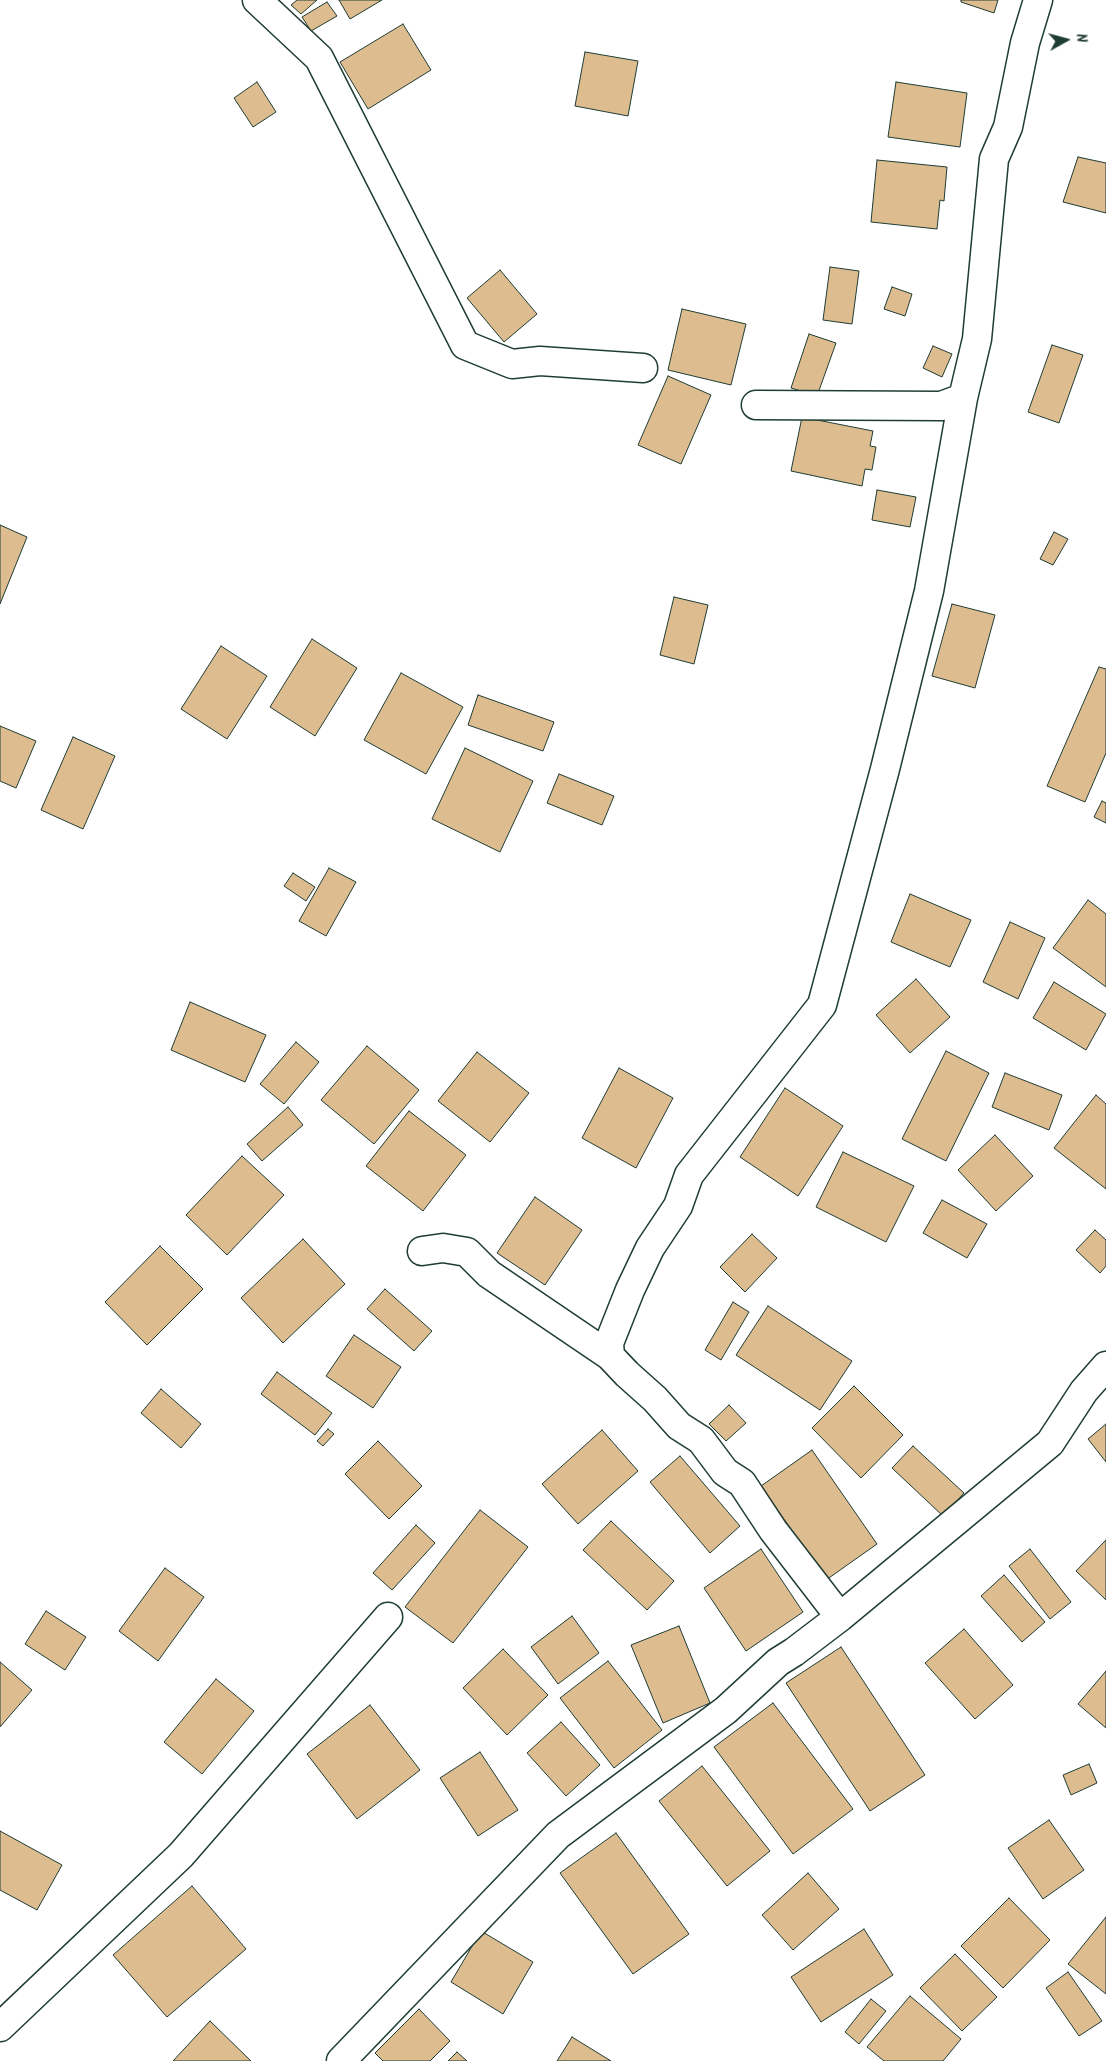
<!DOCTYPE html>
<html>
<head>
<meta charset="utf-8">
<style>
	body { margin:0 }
	#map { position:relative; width:1106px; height:2061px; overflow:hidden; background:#fff; font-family:Kalam,sans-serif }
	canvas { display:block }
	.north { position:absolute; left:1041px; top:15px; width:50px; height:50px; -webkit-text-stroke:4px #fff; paint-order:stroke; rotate:83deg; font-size:14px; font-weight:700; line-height:20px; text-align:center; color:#1f3d34 }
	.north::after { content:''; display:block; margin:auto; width:18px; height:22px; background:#1f3d34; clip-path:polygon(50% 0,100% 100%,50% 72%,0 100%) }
</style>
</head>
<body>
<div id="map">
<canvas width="1106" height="2061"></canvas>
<div class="north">N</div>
</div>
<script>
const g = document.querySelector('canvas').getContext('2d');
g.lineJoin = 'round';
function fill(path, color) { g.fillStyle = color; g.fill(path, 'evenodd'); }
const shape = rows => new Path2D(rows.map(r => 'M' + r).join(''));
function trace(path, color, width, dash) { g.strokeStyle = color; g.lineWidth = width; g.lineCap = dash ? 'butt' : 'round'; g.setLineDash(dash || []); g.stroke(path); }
const building = shape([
	[297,0,317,0,301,14,291,5,297,0],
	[339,0,382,0,350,19,339,0],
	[961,0,998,0,994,13,961,2,961,0],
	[327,2,337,16,311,31,302,17,327,2],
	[403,24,431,70,368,109,340,62,403,24],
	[585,52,638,61,628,116,575,106,585,52],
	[257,82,276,112,253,127,234,98,257,82],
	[896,82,967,93,960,147,888,137,896,82],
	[1078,157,1106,163,1106,213,1063,202,1078,157],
	[877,160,947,167,944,201,940,200,937,229,871,222,877,160],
	[830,267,859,271,852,324,823,320,830,267],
	[500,270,537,314,504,342,467,298,500,270],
	[892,287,912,294,905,316,884,309,892,287],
	[682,309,746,324,731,385,668,370,682,309],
	[809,334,836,343,817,396,791,388,809,334],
	[1052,345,1083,355,1059,423,1028,412,1052,345],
	[933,346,952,354,942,377,923,368,933,346],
	[668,376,711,395,681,464,638,445,668,376],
	[802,417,873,431,870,446,876,447,872,470,865,469,862,486,791,471,802,417],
	[877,490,916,497,910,527,872,520,877,490],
	[0,525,27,537,0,604,0,525],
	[1054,532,1068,539,1053,565,1040,559,1054,532],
	[674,597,708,605,694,664,660,655,674,597],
	[952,604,995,615,975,688,932,676,952,604],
	[312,639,357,668,315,736,270,707,312,639],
	[221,646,267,676,227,739,181,709,221,646],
	[1099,667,1106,669,1106,753,1085,802,1047,786,1099,667],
	[401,673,463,707,426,774,364,740,401,673],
	[478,695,554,722,543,751,468,725,478,695],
	[0,726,36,741,16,788,0,781,0,726],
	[73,737,115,756,83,829,41,810,73,737],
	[465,748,533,781,500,852,432,819,465,748],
	[559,774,614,796,602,825,547,803,559,774],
	[1102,801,1106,803,1106,823,1094,817,1102,801],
	[329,868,356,882,326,936,299,921,329,868],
	[293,873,315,887,306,901,284,886,293,873],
	[910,894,971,920,950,967,891,942,910,894],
	[1088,900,1106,914,1106,987,1053,948,1088,900],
	[1010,922,1045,938,1018,999,983,982,1010,922],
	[916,979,950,1017,910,1053,876,1015,916,979],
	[1054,982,1106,1014,1086,1050,1033,1018,1054,982],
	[190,1002,266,1035,245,1082,171,1050,190,1002],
	[296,1042,319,1062,284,1104,260,1084,296,1042],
	[367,1046,419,1090,374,1144,321,1100,367,1046],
	[946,1051,989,1073,946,1161,902,1139,946,1051],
	[477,1052,529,1093,490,1142,438,1101,477,1052],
	[619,1068,673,1098,636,1168,582,1138,619,1068],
	[1005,1073,1062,1095,1049,1130,992,1107,1005,1073],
	[785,1088,843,1126,798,1196,740,1157,785,1088],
	[1096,1095,1106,1104,1106,1189,1054,1148,1096,1095],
	[288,1107,303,1125,262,1161,247,1144,288,1107],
	[409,1111,466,1155,423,1211,366,1166,409,1111],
	[995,1135,1033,1176,996,1211,958,1170,995,1135],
	[843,1152,914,1186,886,1242,816,1207,843,1152],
	[242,1156,284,1195,227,1255,186,1215,242,1156],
	[535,1197,582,1230,545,1285,497,1253,535,1197],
	[942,1200,987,1224,967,1258,923,1233,942,1200],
	[1095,1230,1106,1240,1106,1266,1100,1273,1076,1250,1095,1230],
	[752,1234,777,1258,745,1292,720,1267,752,1234],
	[303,1239,345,1284,283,1343,241,1298,303,1239],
	[160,1246,203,1289,147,1345,105,1302,160,1246],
	[385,1289,432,1331,414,1351,367,1309,385,1289],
	[733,1302,749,1312,721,1360,705,1350,733,1302],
	[768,1306,852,1361,820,1410,736,1355,768,1306],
	[354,1335,401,1367,373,1408,326,1376,354,1335],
	[277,1372,332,1413,315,1435,261,1394,277,1372],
	[854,1386,903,1435,861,1478,812,1428,854,1386],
	[161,1389,201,1424,181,1448,141,1413,161,1389],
	[729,1405,746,1423,726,1441,709,1424,729,1405],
	[1106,1424,1106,1462,1088,1439,1106,1424],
	[328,1429,334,1434,323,1446,317,1441,328,1429],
	[602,1430,638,1471,578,1524,542,1484,602,1430],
	[378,1441,422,1486,389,1519,345,1474,378,1441],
	[913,1446,964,1493,943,1516,892,1468,913,1446],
	[812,1450,877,1544,826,1580,761,1486,812,1450],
	[680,1456,740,1526,710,1553,650,1482,680,1456],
	[480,1510,528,1547,453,1643,405,1607,480,1510],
	[611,1521,674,1581,647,1610,583,1550,611,1521],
	[416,1525,435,1543,392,1590,373,1573,416,1525],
	[1106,1540,1106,1600,1076,1571,1106,1540],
	[761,1549,803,1612,746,1651,704,1588,761,1549],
	[1030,1549,1071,1602,1050,1619,1009,1566,1030,1549],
	[165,1568,204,1597,158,1661,119,1631,165,1568],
	[1004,1575,1045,1622,1022,1642,981,1596,1004,1575],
	[46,1611,86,1637,65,1670,25,1644,46,1611],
	[572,1616,599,1653,558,1684,531,1647,572,1616],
	[679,1626,710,1703,663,1723,631,1645,679,1626],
	[964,1629,1013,1685,975,1719,925,1663,964,1629],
	[841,1647,925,1775,870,1811,786,1683,841,1647],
	[503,1649,548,1695,507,1735,463,1688,503,1649],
	[608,1661,662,1730,614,1768,560,1698,608,1661],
	[0,1662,32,1690,0,1727,0,1662],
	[1106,1671,1106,1728,1078,1704,1106,1671],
	[216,1679,254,1711,202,1774,164,1742,216,1679],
	[773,1703,853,1809,793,1854,714,1747,773,1703],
	[370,1705,420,1770,357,1819,307,1754,370,1705],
	[561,1722,600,1765,566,1796,527,1753,561,1722],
	[480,1752,518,1810,478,1836,440,1778,480,1752],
	[1089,1764,1097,1783,1071,1795,1063,1775,1089,1764],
	[702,1766,770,1851,727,1886,659,1801,702,1766],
	[1049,1820,1084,1870,1043,1899,1008,1848,1049,1820],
	[0,1831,62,1865,37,1910,0,1890,0,1831],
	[616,1833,689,1934,633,1974,560,1873,616,1833],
	[808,1873,839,1909,793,1950,762,1915,808,1873],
	[192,1886,246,1949,167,2017,113,1955,192,1886],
	[1009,1898,1050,1940,1003,1988,961,1946,1009,1898],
	[1106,1917,1106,1994,1068,1964,1106,1917],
	[864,1929,893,1975,821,2022,791,1977,864,1929],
	[481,1931,533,1962,503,2014,451,1982,481,1931],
	[955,1954,997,1997,962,2031,920,1988,955,1954],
	[1068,1972,1102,2021,1079,2036,1046,1988,1068,1972],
	[910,1996,961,2039,943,2061,884,2061,867,2047,910,1996],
	[871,1999,886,2011,859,2044,845,2032,871,1999],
	[419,2009,450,2041,430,2061,383,2061,375,2053,419,2009],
	[210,2021,251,2061,173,2061,210,2021],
	[572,2037,611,2061,557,2061,572,2037],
	[457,2052,467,2061,448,2061,457,2052]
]);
fill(building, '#ddbc8f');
trace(building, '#1f3d34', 1);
const minor = shape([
	[257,0,319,58,465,345,512,364,540,361,643,368],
	[756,405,941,406,963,398],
	[422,1251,443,1248,467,1252,489,1274,610,1356,627,1374,655,1399,679,1426,701,1440,725,1472,742,1483,773,1530,840,1617],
	[610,1356,609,1343,630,1290,650,1248,678,1206,689,1175,822,1005,885,769,929,591,963,398,977,339,994,159,1008,127,1025,43,1038,0],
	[0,2027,181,1855,388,1617],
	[341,2061,558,1835,726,1710,778,1662,794,1652,840,1617,1050,1443,1084,1391,1106,1366]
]);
trace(minor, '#1f3d34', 31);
trace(minor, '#fff', 28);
</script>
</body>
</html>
